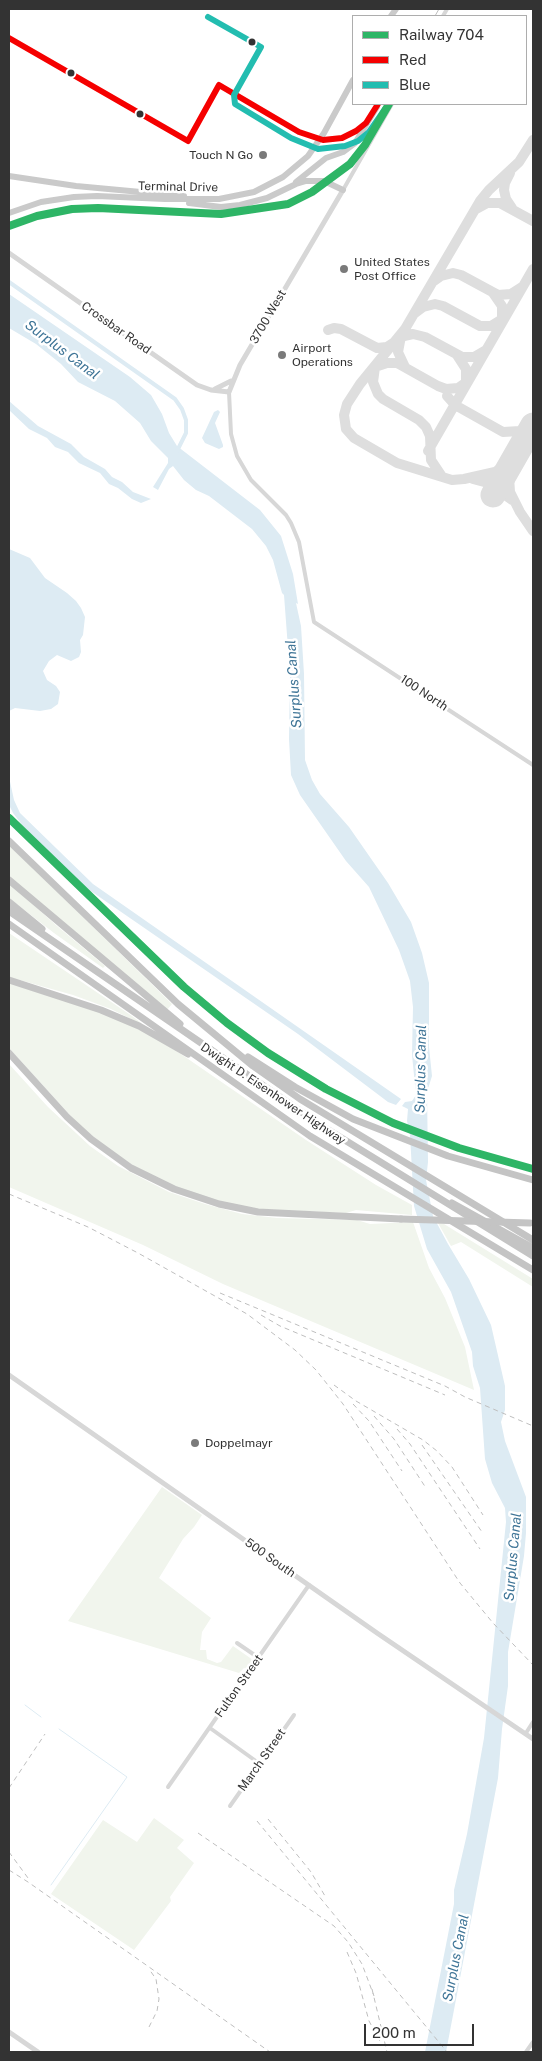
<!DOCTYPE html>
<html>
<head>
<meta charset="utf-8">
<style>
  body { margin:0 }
  #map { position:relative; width:542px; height:2061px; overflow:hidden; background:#fff; font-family:"Public Sans",sans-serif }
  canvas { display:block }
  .frame { position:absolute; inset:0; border:10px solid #333; pointer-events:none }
  .legend { position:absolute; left:352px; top:15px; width:175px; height:90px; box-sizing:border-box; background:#fff; border:1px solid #adadad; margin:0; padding:6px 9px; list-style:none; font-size:15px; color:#333 }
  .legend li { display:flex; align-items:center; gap:10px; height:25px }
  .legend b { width:25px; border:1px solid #adadad }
  .scale { position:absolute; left:364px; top:2024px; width:110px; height:22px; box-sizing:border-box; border:2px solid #333; border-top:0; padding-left:6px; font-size:15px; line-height:18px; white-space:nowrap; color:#333; -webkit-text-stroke:4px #fff; paint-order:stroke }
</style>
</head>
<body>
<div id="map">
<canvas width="542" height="2061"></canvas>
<div class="frame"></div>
<ul class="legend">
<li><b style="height:6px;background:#2eb566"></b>Railway 704</li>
<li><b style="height:6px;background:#f50000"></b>Red</li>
<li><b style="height:6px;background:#23bdb0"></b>Blue</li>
</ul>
<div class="scale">200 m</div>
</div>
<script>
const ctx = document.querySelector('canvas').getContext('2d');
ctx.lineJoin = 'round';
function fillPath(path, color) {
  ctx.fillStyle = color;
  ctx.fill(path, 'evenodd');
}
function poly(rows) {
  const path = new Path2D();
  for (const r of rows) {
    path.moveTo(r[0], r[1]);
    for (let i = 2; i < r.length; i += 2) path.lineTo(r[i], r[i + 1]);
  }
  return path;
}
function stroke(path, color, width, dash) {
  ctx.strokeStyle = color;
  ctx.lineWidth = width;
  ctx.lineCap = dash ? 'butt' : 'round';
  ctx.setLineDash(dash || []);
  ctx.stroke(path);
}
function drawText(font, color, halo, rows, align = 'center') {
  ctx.font = font + ' "Public Sans",sans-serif';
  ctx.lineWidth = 5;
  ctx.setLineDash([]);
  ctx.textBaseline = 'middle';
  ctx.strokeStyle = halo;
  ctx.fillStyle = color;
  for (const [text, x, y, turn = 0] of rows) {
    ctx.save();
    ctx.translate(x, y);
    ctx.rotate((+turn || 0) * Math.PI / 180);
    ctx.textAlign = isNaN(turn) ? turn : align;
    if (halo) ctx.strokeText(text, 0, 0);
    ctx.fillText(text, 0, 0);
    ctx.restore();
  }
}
fillPath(poly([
  [9,845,172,1004,167,1010,9,877],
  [9,883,57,926,105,966,103,968,54,933,9,898],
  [9,933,132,1016,145,1026,111,1009,73,995,9,977],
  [9,983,59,997,127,1023,149,1035,175,1050,306,1140,376,1185,412,1205,412,1215,356,1210,346,1213,258,1209,222,1202,179,1188,137,1168,111,1151,80,1126,9,1048],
  [9,1064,48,1107,90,1146,118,1166,169,1192,205,1204,242,1214,277,1218,357,1220,370,1224,413,1222,429,1268,445,1298,465,1347,474,1390,223,1284,143,1245,9,1187],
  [438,1223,444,1224,533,1279,533,1287,461,1242,451,1246],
  [162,1487,202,1515,194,1527,183,1539,159,1578,211,1618,202,1632,200,1650,206,1650,207,1659,217,1663,221,1662,233,1646,253,1660,248,1670,244,1668,239,1673,68,1621],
  [154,1818,184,1840,177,1848,194,1863,170,1897,171,1901,134,1950,51,1894,103,1820,137,1842]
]), '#f1f5ed');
fillPath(poly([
  [9,294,130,377,151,395,162,414,169,433,177,446,260,510,281,536,293,574,298,604,296,603,301,626,304,674,305,760,312,780,320,794,349,827,388,883,411,922,422,953,429,983,429,1047,432,1076,427,1092,428,1162,426,1180,433,1216,448,1244,469,1279,491,1325,505,1386,505,1410,501,1422,505,1441,526,1497,526,1533,524,1556,508,1652,508,1686,502,1729,498,1778,446,2052,425,2052,454,1904,454,1890,467,1834,484,1738,506,1522,505,1508,492,1483,485,1459,480,1388,473,1366,472,1352,451,1292,427,1249,414,1206,410,1135,407,1121,408,1109,402,1106,405,1102,412,1101,416,1095,412,1055,413,1007,410,981,399,950,369,887,346,861,300,795,291,775,289,739,290,675,284,595,282,593,273,560,266,546,252,529,209,496,196,490,184,480,173,466,169,469,158,490,153,487,168,463,168,458,151,441,140,423,115,401,78,382,61,364,36,344,9,328],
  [9,401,38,426,71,444,84,457,105,469,112,477,122,482,133,492,151,499,141,503,132,499,118,488,109,484,100,473,79,463,68,452,55,447,47,438,29,429,9,410],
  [218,410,220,412,215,423,223,445,223,447,219,449,205,443,202,438,214,412],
  [9,549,30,558,45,578,67,593,76,601,81,608,85,617,83,635,80,640,81,652,79,657,71,661,57,655,49,661,43,671,47,680,56,686,60,692,58,704,51,709,40,711,15,708,9,711],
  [9,777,14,800,20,813,93,884,401,1099,396,1105,388,1102,298,1034,85,887,23,826,13,813,9,805]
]), '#ddebf3');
stroke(poly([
  [25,1705,41,1717],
  [51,1885,127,1777,59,1729]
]), '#ddebf3', 1);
stroke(poly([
  [9,282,175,399,182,409,186,420,186,433,177,451]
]), '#ddebf3', 4);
stroke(poly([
  [510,173,505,183,504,190,506,199,512,208],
  [476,209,487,203,500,203,533,221],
  [434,281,441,276,453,273,461,275,498,295,511,294,522,287],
  [493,293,502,306,502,321],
  [415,313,423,307,435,304,443,306,480,326,491,326,504,318],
  [328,330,334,328,341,329,377,348,387,347,404,336,413,334,425,337,462,357,474,357,486,350],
  [401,336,398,352,405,367],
  [457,355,466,369,466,383],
  [375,367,373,382,378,394,383,399,419,420,426,427,430,436,431,460,441,475],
  [375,367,387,363,397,363,438,386,446,389,458,388,468,381],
  [447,396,455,405,503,432,520,431,533,423],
  [519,450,508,463,495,472,464,479,452,480,397,463,354,438,346,429,344,415,347,404,360,384,405,329,480,201,489,190,519,162,533,140],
  [428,451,533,269],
  [514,460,509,476,510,492,520,512,533,531],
  [473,479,488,483,512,500]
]), '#dedede', 10);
stroke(poly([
  [493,495,533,425]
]), '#dedede', 25);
stroke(poly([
  [443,16,447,9],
  [343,190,392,104],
  [229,392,231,434,237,456,251,480,286,515,291,523,299,542,314,622,533,765],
  [237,1643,259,1658],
  [210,1728,260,1764],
  [526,1733,533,1722],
  [168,1787,309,1585],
  [230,1806,294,1715],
  [526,2052,533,2042]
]), '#d7d7d7', 4);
stroke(poly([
  [9,253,197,385,211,390,229,392,240,365,343,190],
  [215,389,231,381],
  [9,1375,377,1633,533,1739],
  [9,2032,38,2052]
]), '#d7d7d7', 5);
stroke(poly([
  [391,16,396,9],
  [9,176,76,186,184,196],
  [296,182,326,158,343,152,355,143,377,107],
  [189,203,221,207,240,205,267,198,296,184,306,181,324,181,343,190],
  [9,213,41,202,74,197,97,196,165,199,219,199,254,192,283,177,308,156,324,133,353,80]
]), '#cacaca', 6);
stroke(poly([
  [9,841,178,1004,253,1066,300,1099,533,1240],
  [9,880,180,1024],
  [9,902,42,929],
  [9,911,322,1126,533,1256],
  [9,924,310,1136,533,1270],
  [9,980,101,1010,139,1026,188,1054],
  [9,1053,67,1117,91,1139,131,1168,174,1189,219,1204,258,1212,401,1219],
  [248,1057,295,1087,353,1119,448,1156,533,1180],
  [452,1203,533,1248]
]), '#c4c4c4', 7);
stroke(poly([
  [435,16,439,9]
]), '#bebebe', 1);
stroke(poly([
  [9,1194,88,1227,138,1253,247,1314,295,1350,316,1370,343,1404,460,1583,493,1623,533,1665],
  [220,1293,445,1386,465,1397,533,1426],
  [261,1315,280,1326,445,1395],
  [334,1385,356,1401,423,1440,437,1451,452,1467,483,1515],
  [353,1404,369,1421,402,1471],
  [374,1416,394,1439,426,1488],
  [397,1429,410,1444,480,1549],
  [422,1445,482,1532],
  [9,1788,45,1734],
  [268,1819,311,1872,325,1896],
  [257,1821,447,2052],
  [198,1833,334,1926,348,1942,362,1964,374,1996],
  [9,1852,28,1878],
  [9,1870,28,1882,270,2052],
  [347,1952,356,1973,369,2021,382,2045],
  [372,1989,387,2052],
  [149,2027,157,2011,159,1999,156,1979,149,1969]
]), '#bebebe', 1, [5, 4]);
stroke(poly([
  [401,1219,530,1223]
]), '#c4c4c4', 7);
stroke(poly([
  [9,38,188,141,219,85,299,132,323,140,342,138,356,131,366,123,378,104]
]), '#f50000', 6);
stroke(poly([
  [208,17,261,47,234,95,235,104,291,138,318,149,345,146,358,141,369,132,385,109]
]), '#23bdb0', 6);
stroke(poly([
  [9,226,37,216,72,209,98,208,221,214,288,204,312,192,350,164,365,145,389,104],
  [9,818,184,987,227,1023,268,1053,326,1089,393,1123,459,1148,533,1169]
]), '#2eb566', 8);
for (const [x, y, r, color] of [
  [252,42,4.5,"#333"],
  [71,73,4.5,"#333"],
  [140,114,4.5,"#333"],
  [263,155,5,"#7a7a7a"],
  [344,269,5,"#7a7a7a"],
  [282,355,5,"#7a7a7a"],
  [195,1443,5,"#7a7a7a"]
]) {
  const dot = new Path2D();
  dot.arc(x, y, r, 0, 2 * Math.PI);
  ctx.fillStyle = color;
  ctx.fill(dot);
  stroke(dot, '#fff', 2);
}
drawText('12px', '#333', '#fff', [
  ["Touch N Go",253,155,"right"],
  ["United States",354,262],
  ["Post Office",354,276],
  ["Airport",292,348],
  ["Operations",292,362],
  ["Doppelmayr",205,1443]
], 'left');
drawText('12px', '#333', '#fff', [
  ["Terminal Drive",178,187,1],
  ["3700 West",268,317,-60],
  ["Crossbar Road",116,328,35],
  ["100 North",424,693,34],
  ["Dwight D. Eisenhower Highway",273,1094,34],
  ["500 South",270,1558,35],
  ["Fulton Street",239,1686,-55],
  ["March Street",262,1760,-55]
]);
drawText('italic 14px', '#3f7597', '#fff', [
  ["Surplus Canal",62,350,37],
  ["Surplus Canal",294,684,-94],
  ["Surplus Canal",421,1069,-89],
  ["Surplus Canal",513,1557,-85],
  ["Surplus Canal",456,1958,-79]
]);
</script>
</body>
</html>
